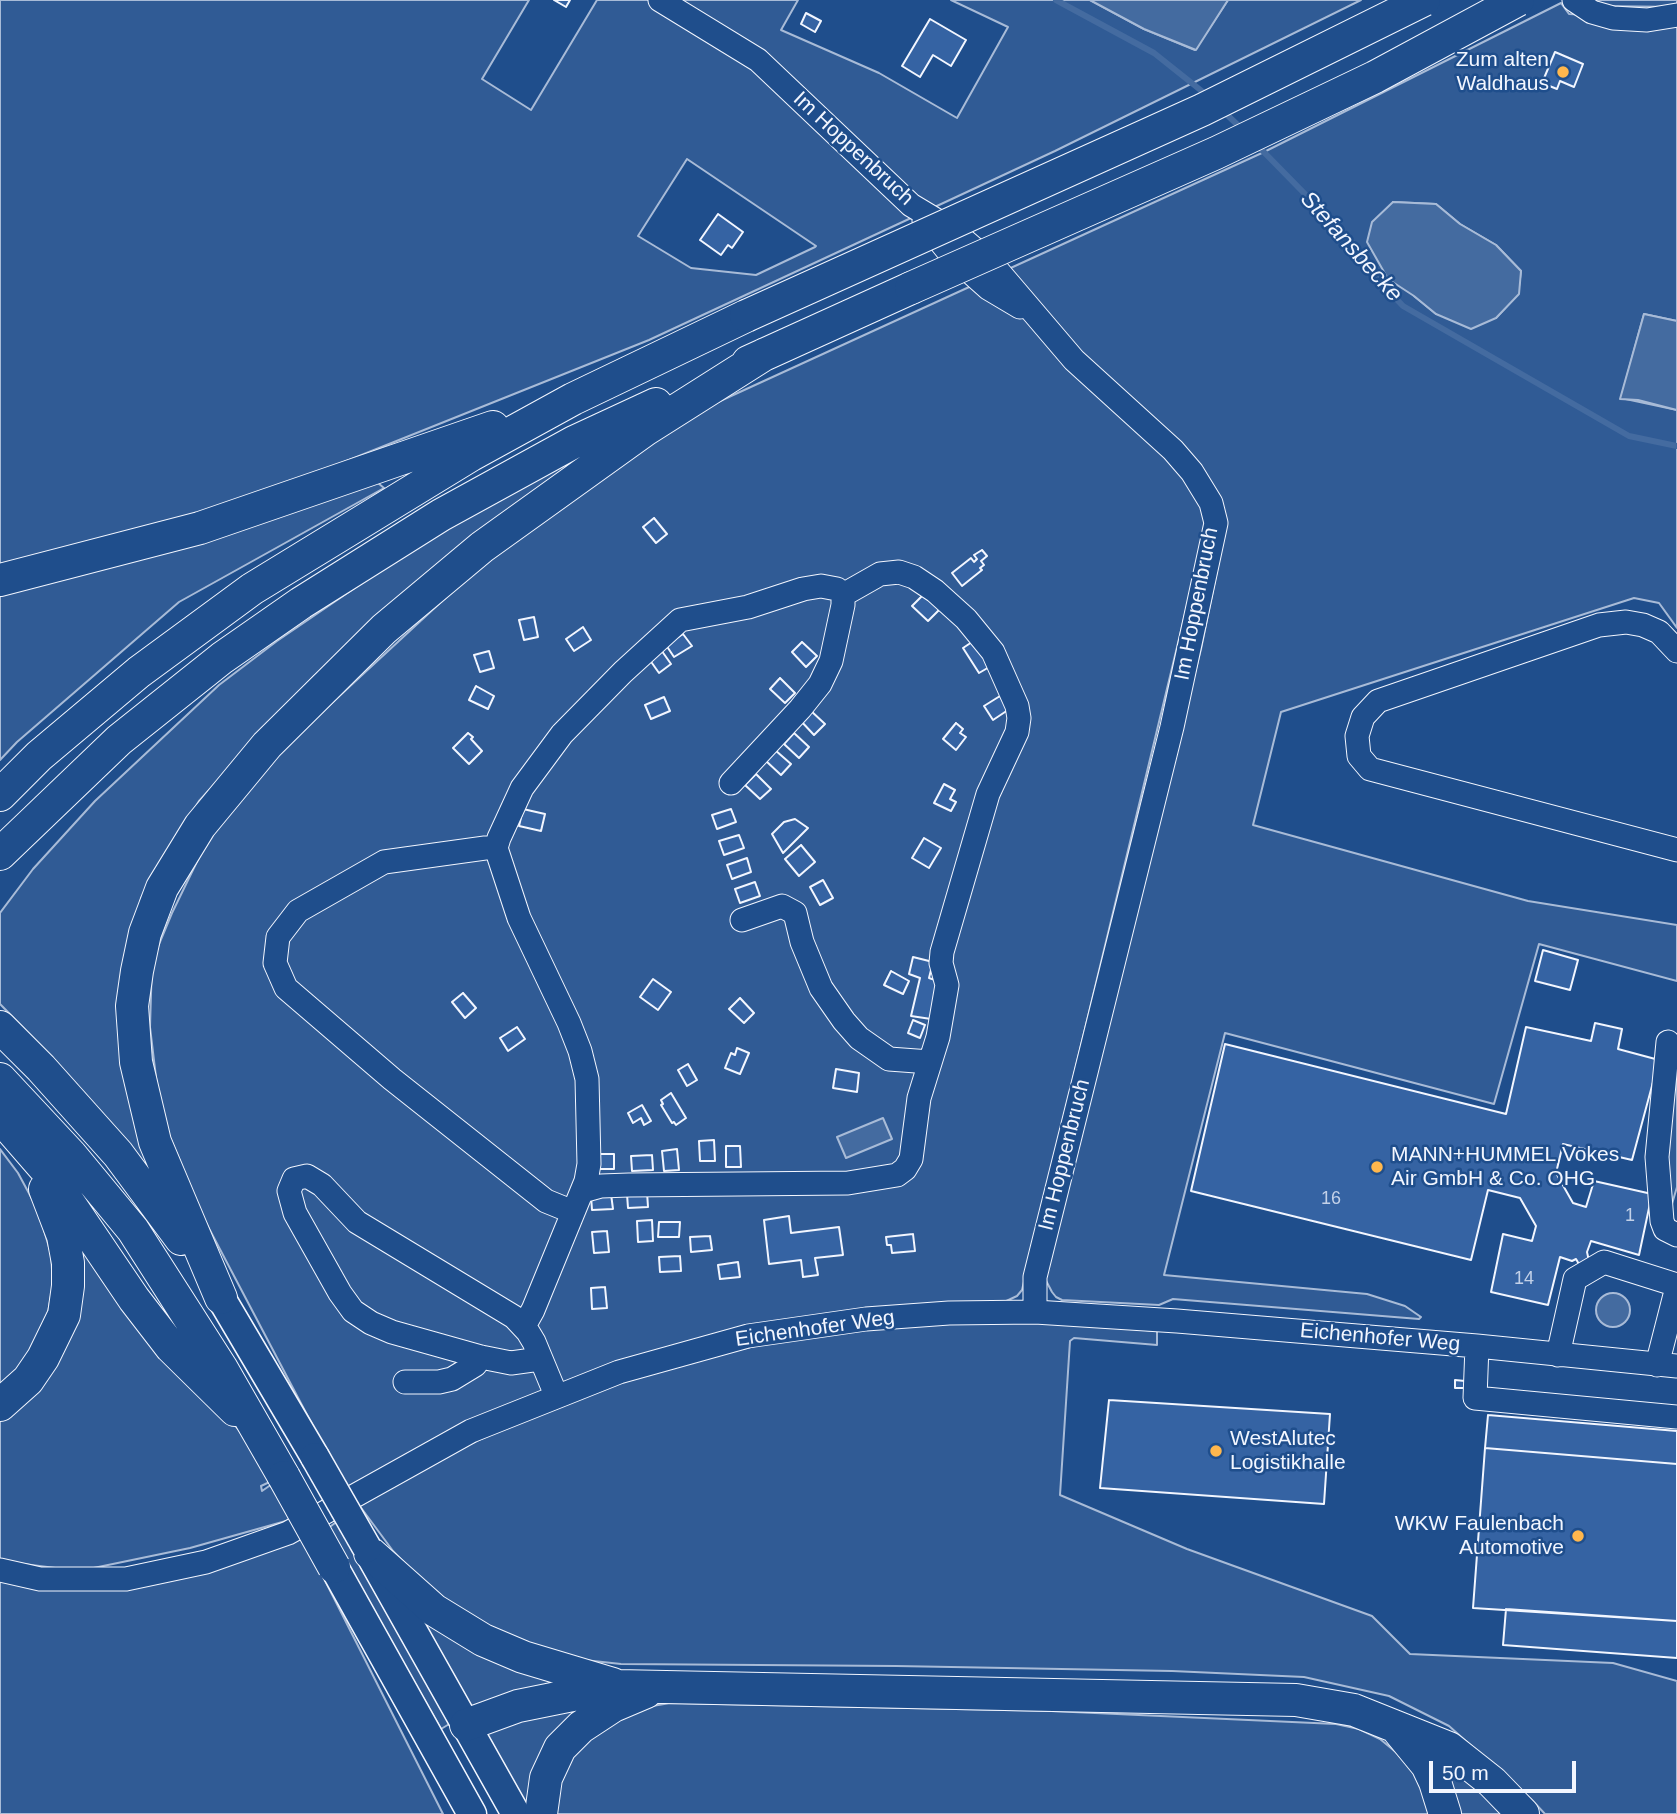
<!DOCTYPE html>
<html>
<head>
<meta charset="utf-8">
<style>
  body { margin:0 }
  #map { position:relative; width:1677px; height:1814px; overflow:hidden; background:#1f4e8c; font-family:Arial,sans-serif }
  canvas { display:block }
  .scale { position:absolute; left:1429px; top:1761px; width:147px; height:32px; box-sizing:border-box; border:4px solid #f2f6ff; border-top:0; padding-left:9px; font-size:21px; line-height:24px; white-space:nowrap; color:#f2f6ff; -webkit-text-stroke:5px #1f4e8c; paint-order:stroke }
</style>
</head>
<body>
<div id="map">
<canvas width="1677" height="1814"></canvas>
<div class="scale">50 m</div>
</div>
<script>
const ctx = document.querySelector('canvas').getContext('2d');
ctx.lineJoin = 'round';
function fillPath(path, color) {
  ctx.fillStyle = color;
  ctx.fill(path, 'evenodd');
}
function poly(rows) {
  const path = new Path2D();
  for (const r of rows) {
    if (r.length === 3) {
      path.moveTo(r[0] + r[2], r[1]);
      path.arc(r[0], r[1], r[2], 0, 2 * Math.PI);
      continue;
    }
    path.moveTo(r[0], r[1]);
    for (let i = 2; i < r.length; i += 2) path.lineTo(r[i], r[i + 1]);
  }
  return path;
}
function stroke(path, color, width, dash) {
  ctx.strokeStyle = color;
  ctx.lineWidth = width;
  ctx.lineCap = dash ? 'butt' : 'round';
  ctx.setLineDash(dash || []);
  ctx.stroke(path);
}
function drawText(font, color, halo, rows, align = 'center') {
  ctx.font = font + ' Arial,sans-serif';
  ctx.lineWidth = 5;
  ctx.setLineDash([]);
  ctx.textBaseline = 'middle';
  ctx.strokeStyle = halo;
  ctx.fillStyle = color;
  for (const [text, x, y, turn = 0] of rows) {
    ctx.save();
    ctx.translate(x, y);
    ctx.rotate((+turn || 0) * Math.PI / 180);
    ctx.textAlign = isNaN(turn) ? turn : align;
    if (halo) ctx.strokeText(text, 0, 0);
    ctx.fillText(text, 0, 0);
    ctx.restore();
  }
}
const built = poly([
  [0,0,529,0,482,79,531,110,597,0,798,0,781,30,879,73,957,118,1008,27,951,0,1090,0,1144,29,1195,50,1228,0,1361,0,1055,151,649,340,274,490,0,572,0,0],
  [687,159,816,246,815,247,756,275,691,268,638,236,687,159],
  [1590,0,1677,0,1677,7,1600,6,1590,0],
  [1561,3,1569,14,1677,20,1677,321,1644,314,1621,398,1677,410,1677,628,1659,603,1634,598,1281,712,1253,825,1528,901,1677,925,1677,981,1539,944,1494,1104,1225,1033,1164,1275,1367,1294,1405,1306,1421,1317,1419,1319,1173,1299,1159,1305,1062,1300,1056,1297,1052,1292,1043,1275,1201,649,1219,561,1206,527,1022,1290,1017,1296,1002,1303,747,1328,349,1488,335,1468,203,1217,169,1135,158,1094,150,1027,152,961,172,913,208,839,282,749,506,542,620,459,718,402,1264,152,1561,3],
  [1393,202,1436,204,1460,224,1496,245,1521,271,1518,294,1496,318,1436,314,1414,296,1393,202],
  [617,437,314,676,199,801,141,898,128,1001,169,1195,52,1057,0,1004,0,913,33,869,95,801,219,685,277,641,456,519,617,437],
  [372,478,384,488,179,602,17,742,0,760,0,590,372,478],
  [1677,1063,1677,1187,1669,1214,1666,1155,1677,1063],
  [0,1149,18,1173,38,1210,51,1254,53,1285,48,1312,25,1363,0,1385,0,1149],
  [74,1230,238,1429,274,1480,261,1486,262,1491,272,1484,293,1519,190,1548,79,1571,0,1561,0,1415,35,1385,74,1230],
  [955,1321,1066,1323,1157,1331,1157,1345,1074,1338,1070,1341,1060,1495,1187,1549,1372,1616,1410,1654,1613,1663,1677,1681,1677,1814,1545,1814,1531,1799,1449,1726,1389,1696,1304,1677,1172,1671,896,1666,621,1664,575,1659,467,1621,430,1589,393,1551,359,1505,457,1450,563,1401,685,1362,795,1337,955,1321],
  [335,1523,338,1523,451,1723,441,1729,327,1529,335,1523],
  [302,1535,443,1814,0,1814,0,1580,40,1588,302,1535],
  [418,1615,568,1680,473,1713,418,1615],
  [587,1701,529,1814,482,1727,587,1701],
  [670,1703,1051,1711,1336,1724,1359,1729,1380,1739,1403,1758,1422,1782,1433,1814,555,1814,557,1791,570,1756,623,1711,670,1703],
  [1428,1748,1506,1814,1457,1814,1428,1748]
]);
fillPath(built, '#305b95');
stroke(built, '#a8bbd7', 2);
const water = poly([
  [1090,0,1228,0,1196,50,1144,29,1090,0],
  [1393,202,1436,204,1460,224,1496,245,1521,271,1519,294,1496,318,1471,329,1436,314,1414,296,1388,279,1367,242,1372,222,1393,202],
  [1644,314,1677,321,1677,410,1638,400,1620,399,1644,314],
  [883,1118,892,1139,846,1158,837,1137,883,1118],
  [1613,1310,17]
]);
fillPath(water, '#446ba0');
stroke(water, '#a8bbd7', 2);
stroke(poly([
  [1056,0,1154,53,1208,96],
  [1223,111,1243,130],
  [1255,143,1352,242,1363,264,1403,306,1629,436,1677,446]
]), '#446ba0', 6);
const building = poly([
  [554,0,570,0,566,7,554,0],
  [806,13,821,21,815,32,801,24,806,13],
  [930,19,966,40,951,66,933,55,920,77,902,66,930,19],
  [1555,52,1583,64,1574,87,1560,81,1557,89,1542,83,1555,52],
  [718,214,743,232,732,248,728,245,721,255,700,240,718,214],
  [654,518,667,534,656,543,643,527,654,518],
  [982,550,987,556,981,561,984,565,980,568,982,570,962,586,952,573,971,558,974,562,977,559,974,555,982,550],
  [925,593,941,608,928,621,912,606,925,593],
  [534,617,538,637,524,640,519,620,534,617],
  [583,627,591,640,574,651,566,639,583,627],
  [683,634,692,646,674,657,666,645,683,634],
  [975,640,991,666,979,673,963,648,975,640],
  [802,642,817,656,806,667,792,652,802,642],
  [659,647,671,664,659,673,647,656,659,647],
  [489,651,494,668,480,672,474,655,489,651],
  [780,678,795,693,785,703,770,689,780,678],
  [476,686,494,696,488,709,469,700,476,686],
  [1000,696,1008,710,993,720,984,706,1000,696],
  [664,697,670,711,651,719,645,705,664,697],
  [810,710,825,724,814,735,800,720,810,710],
  [956,723,963,729,960,733,966,737,956,750,943,739,956,723],
  [468,733,473,737,471,739,482,751,469,764,453,748,468,733],
  [794,733,809,747,799,758,784,744,794,733],
  [775,750,791,764,781,775,766,761,775,750],
  [756,774,771,789,760,799,745,785,756,774],
  [944,784,955,790,950,799,956,802,951,811,934,803,944,784],
  [523,809,545,814,541,831,519,826,523,809],
  [731,809,736,822,717,829,712,815,731,809],
  [795,819,808,828,783,853,772,834,784,822,795,819],
  [739,835,744,848,724,855,719,841,739,835],
  [924,838,941,848,929,868,912,858,924,838],
  [801,845,815,862,799,876,785,859,801,845],
  [747,858,751,872,732,879,727,865,747,858],
  [823,880,833,898,820,905,810,887,823,880],
  [755,882,760,896,740,903,735,889,755,882],
  [1543,950,1578,960,1570,990,1535,981,1543,950],
  [913,957,933,962,929,978,935,980,936,986,931,1019,911,1016,920,978,909,974,913,957],
  [891,971,909,981,903,994,884,985,891,971],
  [653,979,671,992,658,1010,640,997,653,979],
  [463,993,476,1008,465,1018,452,1002,463,993],
  [740,998,754,1013,744,1023,729,1009,740,998],
  [913,1020,925,1025,920,1038,908,1033,913,1020],
  [1595,1023,1622,1029,1618,1049,1659,1060,1632,1160,1563,1144,1556,1173,1573,1203,1586,1207,1594,1181,1652,1194,1639,1255,1591,1241,1587,1252,1589,1261,1580,1266,1576,1259,1572,1261,1560,1257,1548,1305,1491,1292,1503,1234,1532,1241,1536,1226,1520,1198,1488,1190,1471,1260,1191,1191,1225,1044,1506,1114,1526,1027,1591,1041,1595,1023],
  [517,1027,525,1039,508,1051,500,1038,517,1027],
  [737,1048,749,1053,740,1074,725,1068,731,1053,735,1055,737,1048],
  [688,1064,697,1080,687,1086,678,1070,688,1064],
  [836,1069,859,1073,857,1092,833,1088,836,1069],
  [671,1093,686,1118,676,1125,674,1122,672,1123,661,1105,663,1104,661,1100,671,1093],
  [642,1105,651,1121,644,1125,641,1118,633,1123,628,1113,642,1105],
  [714,1140,715,1161,700,1161,699,1141,714,1140],
  [726,1146,740,1146,741,1167,726,1167,726,1146],
  [677,1149,679,1170,664,1171,662,1151,677,1149],
  [593,1154,614,1154,614,1169,593,1169,593,1154],
  [652,1155,653,1170,632,1171,631,1156,652,1155],
  [647,1192,648,1207,628,1208,627,1194,647,1192],
  [611,1194,613,1209,592,1210,591,1196,611,1194],
  [789,1216,791,1233,839,1227,843,1255,815,1258,818,1275,803,1277,801,1260,769,1264,764,1220,789,1216],
  [652,1220,653,1241,638,1242,637,1221,652,1220],
  [659,1222,680,1222,679,1237,658,1237,659,1222],
  [607,1231,609,1252,594,1253,592,1232,607,1231],
  [913,1234,915,1251,892,1253,891,1245,887,1245,886,1237,913,1234],
  [710,1236,712,1250,691,1252,690,1237,710,1236],
  [680,1256,681,1271,660,1272,659,1257,680,1256],
  [738,1262,740,1277,720,1279,718,1265,738,1262],
  [605,1287,607,1308,592,1309,591,1288,605,1287],
  [1455,1380,1465,1381,1465,1388,1455,1388,1455,1380],
  [1109,1400,1330,1414,1324,1504,1100,1488,1109,1400],
  [1488,1415,1677,1431,1677,1464,1485,1448,1488,1415],
  [1485,1448,1677,1464,1677,1621,1473,1608,1485,1448],
  [1506,1609,1677,1621,1677,1658,1503,1645,1506,1609]
]);
fillPath(building, '#3563a3');
stroke(building, '#f2f6ff', 2);
const minor = poly([
  [660,0,758,60,911,205,951,229,993,265,1074,360,1173,450,1192,472,1211,503,1216,523,1172,727,1035,1277,1035,1312],
  [1574,0,1592,12,1613,18,1647,20,1677,15],
  [924,221,951,255,988,288,1020,307],
  [496,848,485,848,384,862,298,911,278,937,275,963,286,988,392,1079,546,1201,573,1212],
  [1677,850,1370,769,1359,756,1357,736,1363,717,1378,701,1599,625,1626,622,1643,625,1659,632,1677,651],
  [742,920,782,906,795,913,802,942,821,988,844,1021,859,1038,889,1059,930,1062],
  [1668,1042,1657,1157,1662,1221,1665,1229,1677,1235],
  [583,1191,601,1186,629,1185,848,1183,897,1175,905,1169,911,1159,919,1098,938,1037,947,985,941,963,942,952,988,794,1017,732,1019,718,1017,706,993,652,966,619,935,591,914,577,899,572,880,574,843,595],
  [524,1326,533,1310,586,1181,589,1164,587,1079,580,1051,569,1023,519,918,496,848,499,838,522,788,562,734,623,672,680,620,748,607,803,589,821,586,837,589,843,595,843,605,831,661,820,684,800,709,731,783],
  [1477,1346,1475,1398,1677,1417],
  [1558,1355,1575,1279,1604,1262,1677,1285],
  [540,1359,511,1363,481,1357,392,1332,371,1323,353,1311,340,1293,295,1213,289,1191,294,1179,307,1176,322,1185,357,1222,514,1317,528,1332,534,1342,556,1395],
  [1657,1365,1677,1287],
  [405,1382,439,1382,452,1379,475,1365,481,1357],
  [0,1570,40,1579,126,1579,206,1562,288,1533,471,1431,619,1372,748,1336,866,1319,949,1313,1035,1312,1177,1321,1477,1346,1677,1366]
]);
const major = poly([
  [221,1298,315,1457],
  [373,1560,516,1814],
  [334,1567,472,1814]
]);
const highway = poly([
  [748,362,911,288],
  [0,580,200,528,493,427],
  [0,795,39,756,139,672,252,589,471,455,573,399,746,316],
  [0,854,119,740,222,658,301,603,441,515,574,442,656,404],
  [0,1027,41,1068,118,1154,181,1239],
  [0,1079,71,1155,133,1230,222,1369,284,1477],
  [0,1117,48,1172,134,1299,171,1347,235,1410],
  [221,1298,155,1142,136,1062,132,1006,137,971,145,933,162,888,200,826,267,745,384,629,482,547,645,430,765,354],
  [0,1405,28,1380,43,1358,64,1315,68,1286,68,1263,63,1236,45,1189],
  [370,1553,434,1610,483,1640,523,1657,613,1684],
  [466,1725,518,1706,617,1686,1296,1700,1354,1710,1449,1748,1492,1782,1523,1814],
  [1399,1731,1427,1765,1435,1782,1445,1814],
  [541,1814,546,1778,560,1748,581,1727,613,1706,646,1692]
]);
stroke(minor, '#f2f6ff', 25);
stroke(major, '#f2f6ff', 31);
stroke(highway, '#f2f6ff', 34);
stroke(minor, '#1f4e8c', 23);
stroke(major, '#1f4e8c', 28);
stroke(highway, '#1f4e8c', 32);
const majorBridge = poly([
  [315,1457,367,1548]
]);
const highwayBridge = poly([
  [911,288,1216,153,1375,77,1518,0],
  [746,316,1202,110,1424,0],
  [284,1477,334,1567]
]);
stroke(majorBridge, '#f2f6ff', 31, []);
stroke(highwayBridge, '#f2f6ff', 34, []);
stroke(majorBridge, '#1f4e8c', 28);
stroke(highwayBridge, '#1f4e8c', 32);
for (const [x, y, r, color] of [
  [1563,72,7,"#ffb74d"],
  [1377,1167,7,"#ffb74d"],
  [1216,1451,7,"#ffb74d"],
  [1578,1536,7,"#ffb74d"]
]) {
  const dot = new Path2D();
  dot.arc(x, y, r, 0, 2 * Math.PI);
  ctx.fillStyle = color;
  ctx.fill(dot);
  stroke(dot, '#1f4e8c', 2.5);
}
drawText('18px', '#c3d1e8', null, [
  ["16",1331,1199],
  ["1",1630,1216],
  ["14",1524,1279]
]);
drawText('21px', '#f2f6ff', '#1f4e8c', [
  ["Zum alten",1549,60],
  ["Waldhaus",1549,84],
  ["MANN+HUMMEL Vokes",1391,1155,"left"],
  ["Air GmbH & Co. OHG",1391,1179,"left"],
  ["WestAlutec",1230,1439,"left"],
  ["Logistikhalle",1230,1463,"left"],
  ["WKW Faulenbach",1564,1524],
  ["Automotive",1564,1548]
], 'right');
drawText('21px', '#f2f6ff', '#1f4e8c', [
  ["Im Hoppenbruch",853,149,43],
  ["Im Hoppenbruch",1197,604,-79],
  ["Im Hoppenbruch",1065,1155,-76],
  ["Eichenhofer Weg",815,1329,-8],
  ["Eichenhofer Weg",1380,1338,5]
]);
drawText('italic 23px', '#f2f6ff', '#1f4e8c', [
  ["Stefansbecke",1351,247,48]
]);
</script>
</body>
</html>
